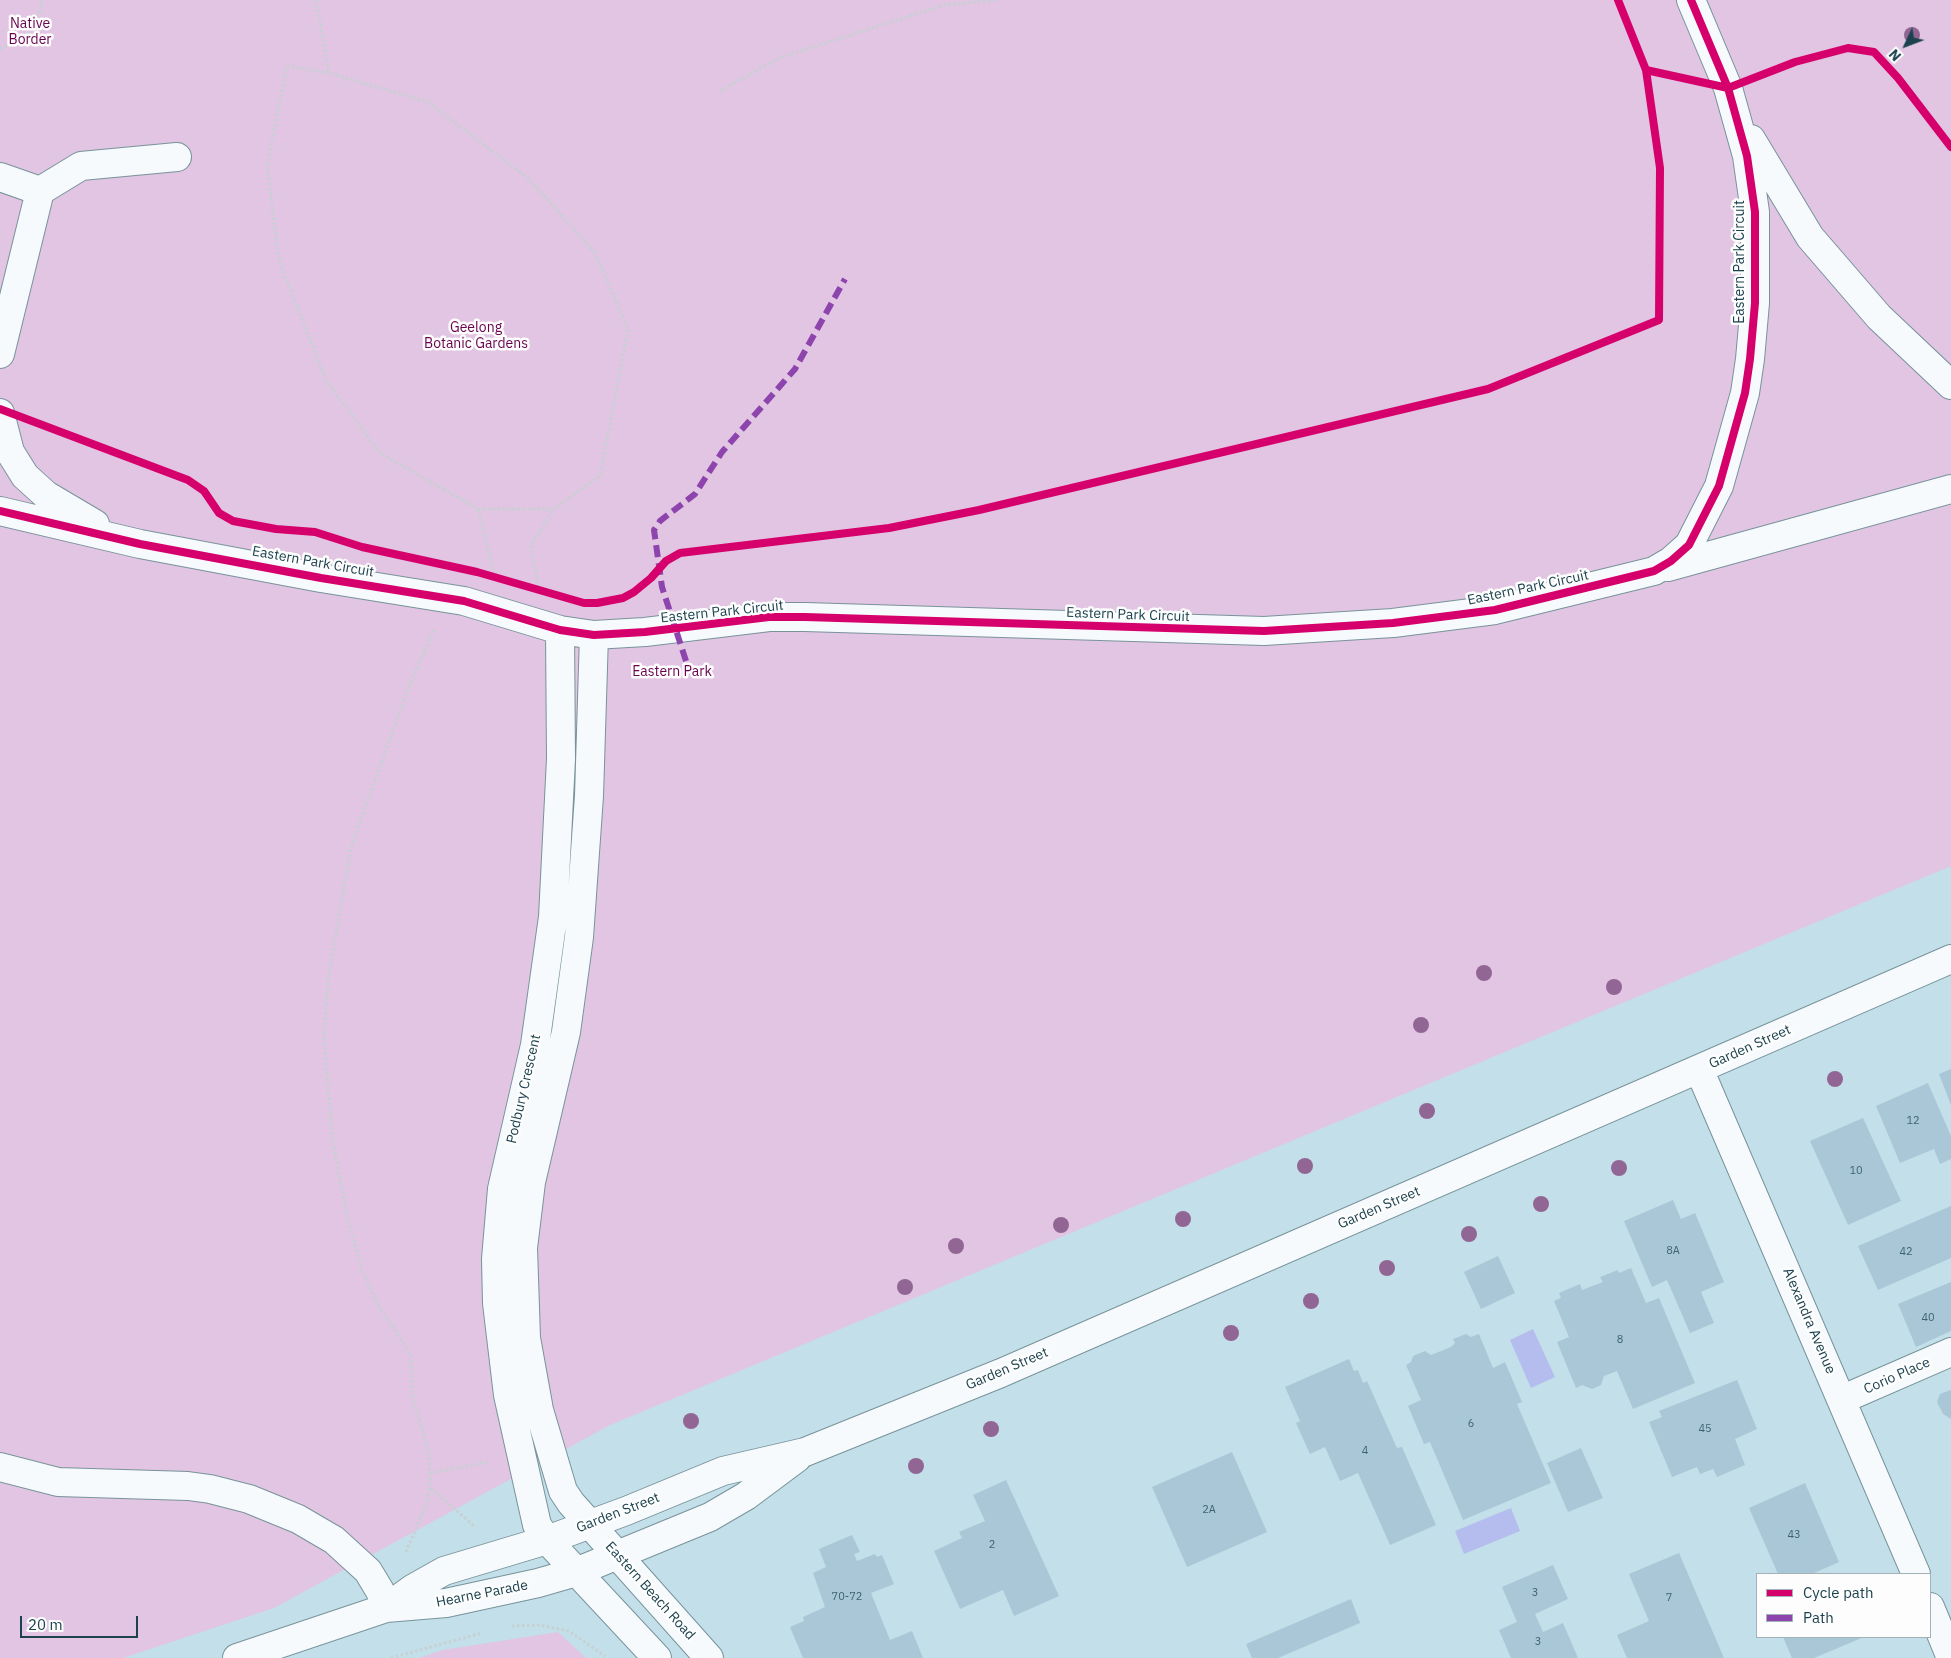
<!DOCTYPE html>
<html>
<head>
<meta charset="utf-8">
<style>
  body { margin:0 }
  #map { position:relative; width:1951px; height:1658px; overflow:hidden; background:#c3dfe9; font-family:"IBM Plex Sans",sans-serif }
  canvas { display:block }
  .legend { position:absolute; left:1756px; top:1573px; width:175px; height:65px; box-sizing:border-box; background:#fdfdfd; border:1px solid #a3b2b7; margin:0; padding:6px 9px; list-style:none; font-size:15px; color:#1b424e }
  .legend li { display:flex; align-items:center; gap:10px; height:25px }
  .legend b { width:25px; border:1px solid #a3b2b7 }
  .north { position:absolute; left:1881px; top:20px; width:50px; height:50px; -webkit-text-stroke:4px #fdfdfd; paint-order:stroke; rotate:227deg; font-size:14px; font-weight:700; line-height:20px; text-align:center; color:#1b424e }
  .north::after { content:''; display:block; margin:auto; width:18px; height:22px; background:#1b424e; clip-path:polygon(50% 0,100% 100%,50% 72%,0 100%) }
  .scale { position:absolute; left:20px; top:1616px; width:118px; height:22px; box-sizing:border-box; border:2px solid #1b424e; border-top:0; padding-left:6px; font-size:15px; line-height:18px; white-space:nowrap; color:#1b424e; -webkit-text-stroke:4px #fdfdfd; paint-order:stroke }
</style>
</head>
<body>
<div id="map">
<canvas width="1951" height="1658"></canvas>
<ul class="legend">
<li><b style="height:6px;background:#d6006c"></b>Cycle path</li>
<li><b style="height:6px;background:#8e44ad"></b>Path</li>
</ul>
<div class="north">N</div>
<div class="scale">20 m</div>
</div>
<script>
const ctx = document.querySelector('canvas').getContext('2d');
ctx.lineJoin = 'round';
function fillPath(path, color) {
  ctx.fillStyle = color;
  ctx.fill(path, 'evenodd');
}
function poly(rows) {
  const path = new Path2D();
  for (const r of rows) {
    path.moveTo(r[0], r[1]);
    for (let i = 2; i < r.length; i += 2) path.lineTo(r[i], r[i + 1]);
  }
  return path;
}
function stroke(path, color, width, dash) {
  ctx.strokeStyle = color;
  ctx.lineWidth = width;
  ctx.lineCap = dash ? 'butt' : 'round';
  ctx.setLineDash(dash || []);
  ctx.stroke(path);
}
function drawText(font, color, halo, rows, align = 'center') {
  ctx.font = font + ' "IBM Plex Sans",sans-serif';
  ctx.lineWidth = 5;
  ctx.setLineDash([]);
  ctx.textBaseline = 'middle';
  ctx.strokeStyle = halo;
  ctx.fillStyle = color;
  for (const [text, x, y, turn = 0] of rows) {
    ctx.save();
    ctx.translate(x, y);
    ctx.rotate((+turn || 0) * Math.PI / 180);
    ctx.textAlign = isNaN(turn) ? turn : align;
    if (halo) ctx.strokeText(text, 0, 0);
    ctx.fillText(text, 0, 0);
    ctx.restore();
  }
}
fillPath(poly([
  [0,0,1951,0,1951,866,610,1425,274,1608,123,1658,0,1658],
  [558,1632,586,1658,419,1658,443,1650]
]), '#e1c5e2');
fillPath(poly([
  [1533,1329,1555,1377,1531,1388,1510,1340],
  [1511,1508,1520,1531,1464,1554,1455,1531]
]), '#b4bdee');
fillPath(poly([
  [1951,1069,1951,1105,1939,1074],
  [1928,1083,1951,1136,1951,1159,1940,1164,1934,1149,1900,1163,1876,1106],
  [1863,1118,1901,1201,1848,1225,1810,1141],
  [1673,1200,1681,1219,1695,1213,1724,1282,1701,1292,1714,1323,1690,1333,1667,1280,1652,1287,1624,1221],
  [1951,1206,1951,1258,1878,1290,1858,1246],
  [1498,1256,1515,1293,1481,1309,1464,1272],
  [1631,1268,1646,1303,1659,1298,1695,1383,1633,1409,1617,1371,1604,1376,1601,1385,1592,1389,1582,1385,1576,1388,1557,1342,1569,1337,1554,1301,1561,1298,1559,1293,1580,1284,1582,1290,1603,1282,1600,1277,1618,1270,1619,1273],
  [1951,1282,1951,1331,1916,1347,1898,1304],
  [1466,1334,1471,1337,1479,1334,1493,1368,1505,1362,1522,1402,1517,1404,1551,1483,1463,1520,1430,1442,1424,1444,1408,1406,1421,1400,1406,1365,1411,1362,1413,1356,1425,1351,1431,1355,1451,1347,1455,1343,1453,1339],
  [1349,1359,1354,1371,1358,1370,1363,1383,1367,1381,1397,1448,1402,1447,1436,1525,1390,1545,1358,1473,1340,1481,1325,1447,1310,1454,1296,1423,1300,1421,1285,1387],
  [1737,1380,1757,1429,1735,1439,1745,1465,1717,1477,1713,1469,1700,1474,1697,1467,1672,1477,1649,1422,1662,1417,1659,1411],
  [1951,1390,1951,1419,1943,1414,1937,1402,1940,1394],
  [1581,1448,1603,1498,1568,1512,1547,1463],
  [1232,1452,1267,1532,1187,1567,1152,1487],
  [1006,1480,1059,1596,1014,1616,1003,1590,960,1609,934,1551,962,1538,959,1532,985,1521,973,1495],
  [1805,1483,1839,1562,1812,1574,1778,1574,1749,1508],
  [852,1535,860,1552,854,1554,857,1561,875,1554,877,1557,882,1555,894,1584,871,1593,890,1640,912,1631,923,1658,803,1658,790,1627,804,1621,803,1617,825,1607,813,1573,826,1567,819,1549],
  [1679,1553,1724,1658,1627,1658,1617,1635,1649,1621,1629,1574],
  [1553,1565,1568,1599,1535,1614,1543,1632,1563,1623,1578,1658,1511,1658,1499,1630,1517,1622,1502,1587],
  [1351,1599,1360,1623,1278,1658,1252,1658,1246,1644],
  [1783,1637,1864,1637,1814,1658,1792,1658]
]), '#a9c7d7');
const minor = poly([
  [1751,139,1810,237,1879,317,1951,385],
  [0,177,40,191],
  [0,354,40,191,81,166,177,157],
  [0,413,10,452,25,476,46,495,95,524],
  [0,511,140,544,321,578,464,601,560,630,594,635,645,632,769,617,805,617,1264,631,1393,623,1495,610,1654,571,1671,561,1689,545,1719,486,1745,393,1750,359,1755,303,1755,212,1747,156,1728,88,1691,0],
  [1668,567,1951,489],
  [560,630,561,759,553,917,535,1045,502,1189,496,1259,497,1303,508,1395,537,1525,547,1540,657,1658],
  [594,635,589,796,579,937,566,1032,531,1182,523,1248,526,1338,539,1410,563,1491,571,1503,709,1658],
  [1699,1069,1916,1574],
  [1843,1399,1951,1352],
  [0,1467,58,1482,188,1486,210,1489,249,1499,298,1519,334,1540,368,1571,380,1591,386,1608],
  [1930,1607,1951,1658],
  [386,1608,412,1589,444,1571,547,1540,626,1511,723,1471,805,1452,1001,1373,1951,959],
  [237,1658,386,1608,446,1603,538,1583,576,1572,710,1517,746,1496,797,1458]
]);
stroke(minor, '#78939b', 30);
stroke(poly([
  [316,0,329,73],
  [0,49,27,34,40,11,42,0],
  [287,66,329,73,428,102,529,179,595,253,628,329,600,476,554,509,478,509,380,453,326,380,279,261,267,166,287,66],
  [720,91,779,58,944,5,998,0],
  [40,424,188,480,204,491,219,513,233,521,276,529,315,532,368,548],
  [478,509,494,574],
  [538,587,531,545,554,509],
  [624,597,644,585,666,561,680,553,889,528,1028,499,1035,495,1488,389,1659,320,1660,168,1646,70,1618,0],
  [434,630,411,681,351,847,328,980,324,1036,332,1137,347,1215,362,1271,379,1307,404,1343,411,1356,412,1396,429,1452,430,1487,474,1526],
  [431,1473,488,1462],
  [406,1552,426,1505,430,1487],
  [512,1626,539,1625,569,1631,605,1656],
  [391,1658,482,1633]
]), '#c7d1d4', 3, [2.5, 2.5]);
stroke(minor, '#f6fafc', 28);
stroke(poly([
  [686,661,662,587,654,530,660,521,695,494,722,452,795,369,845,279]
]), '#8e44ad', 6, [12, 6]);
stroke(poly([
  [1646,70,1728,88,1795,62,1848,48,1874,52,1898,78,1951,147],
  [0,409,188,480,204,491,219,513,233,521,276,529,315,532,362,547,477,572,584,603,597,603,623,598,634,592,651,578,666,561,680,553,889,528,979,510,1488,389,1659,320,1660,168,1646,70,1618,0],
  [0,511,140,544,321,578,464,601,560,630,594,635,645,632,769,617,805,617,1264,631,1393,623,1495,610,1654,571,1671,561,1689,545,1719,486,1745,393,1750,359,1755,303,1755,212,1747,156,1728,88,1691,0]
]), '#d6006c', 8);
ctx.fillStyle = '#926694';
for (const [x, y] of [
  [1912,35],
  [1484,973],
  [1614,987],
  [1421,1025],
  [1835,1079],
  [1427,1111],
  [1305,1166],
  [1619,1168],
  [1541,1204],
  [1183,1219],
  [1061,1225],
  [1469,1234],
  [956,1246],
  [1387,1268],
  [905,1287],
  [1311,1301],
  [1231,1333],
  [691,1421],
  [991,1429],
  [916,1466]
]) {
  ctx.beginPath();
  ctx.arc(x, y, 8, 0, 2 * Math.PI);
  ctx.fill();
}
drawText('11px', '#3e6370', null, [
  ["12",1913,1121],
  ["10",1856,1171],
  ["8A",1673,1251],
  ["42",1906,1252],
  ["40",1928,1318],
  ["8",1620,1340],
  ["6",1471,1424],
  ["45",1705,1429],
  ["4",1365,1451],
  ["2A",1209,1510],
  ["43",1794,1535],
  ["2",992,1545],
  ["3",1535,1593],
  ["70-72",847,1597],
  ["7",1669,1598],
  ["3",1538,1642]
]);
drawText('14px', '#6a034f', '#fdfdfd', [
  ["Native",30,24],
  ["Border",30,40],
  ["Geelong",476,328],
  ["Botanic Gardens",476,344],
  ["Eastern Park",672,672]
]);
drawText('14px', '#1b424e', '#fdfdfd', [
  ["Eastern Park Circuit",1740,262,-90],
  ["Eastern Park Circuit",313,562,10],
  ["Eastern Park Circuit",1528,588,-12],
  ["Eastern Park Circuit",722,612,-6],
  ["Eastern Park Circuit",1128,615,2],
  ["Garden Street",1750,1047,-24],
  ["Podbury Crescent",524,1089,-77],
  ["Garden Street",1379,1208,-23],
  ["Alexandra Avenue",1809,1321,67],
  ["Garden Street",1007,1369,-23],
  ["Corio Place",1897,1376,-24],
  ["Garden Street",618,1513,-21],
  ["Eastern Beach Road",650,1591,48],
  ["Hearne Parade",482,1594,-11]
]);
</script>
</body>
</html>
